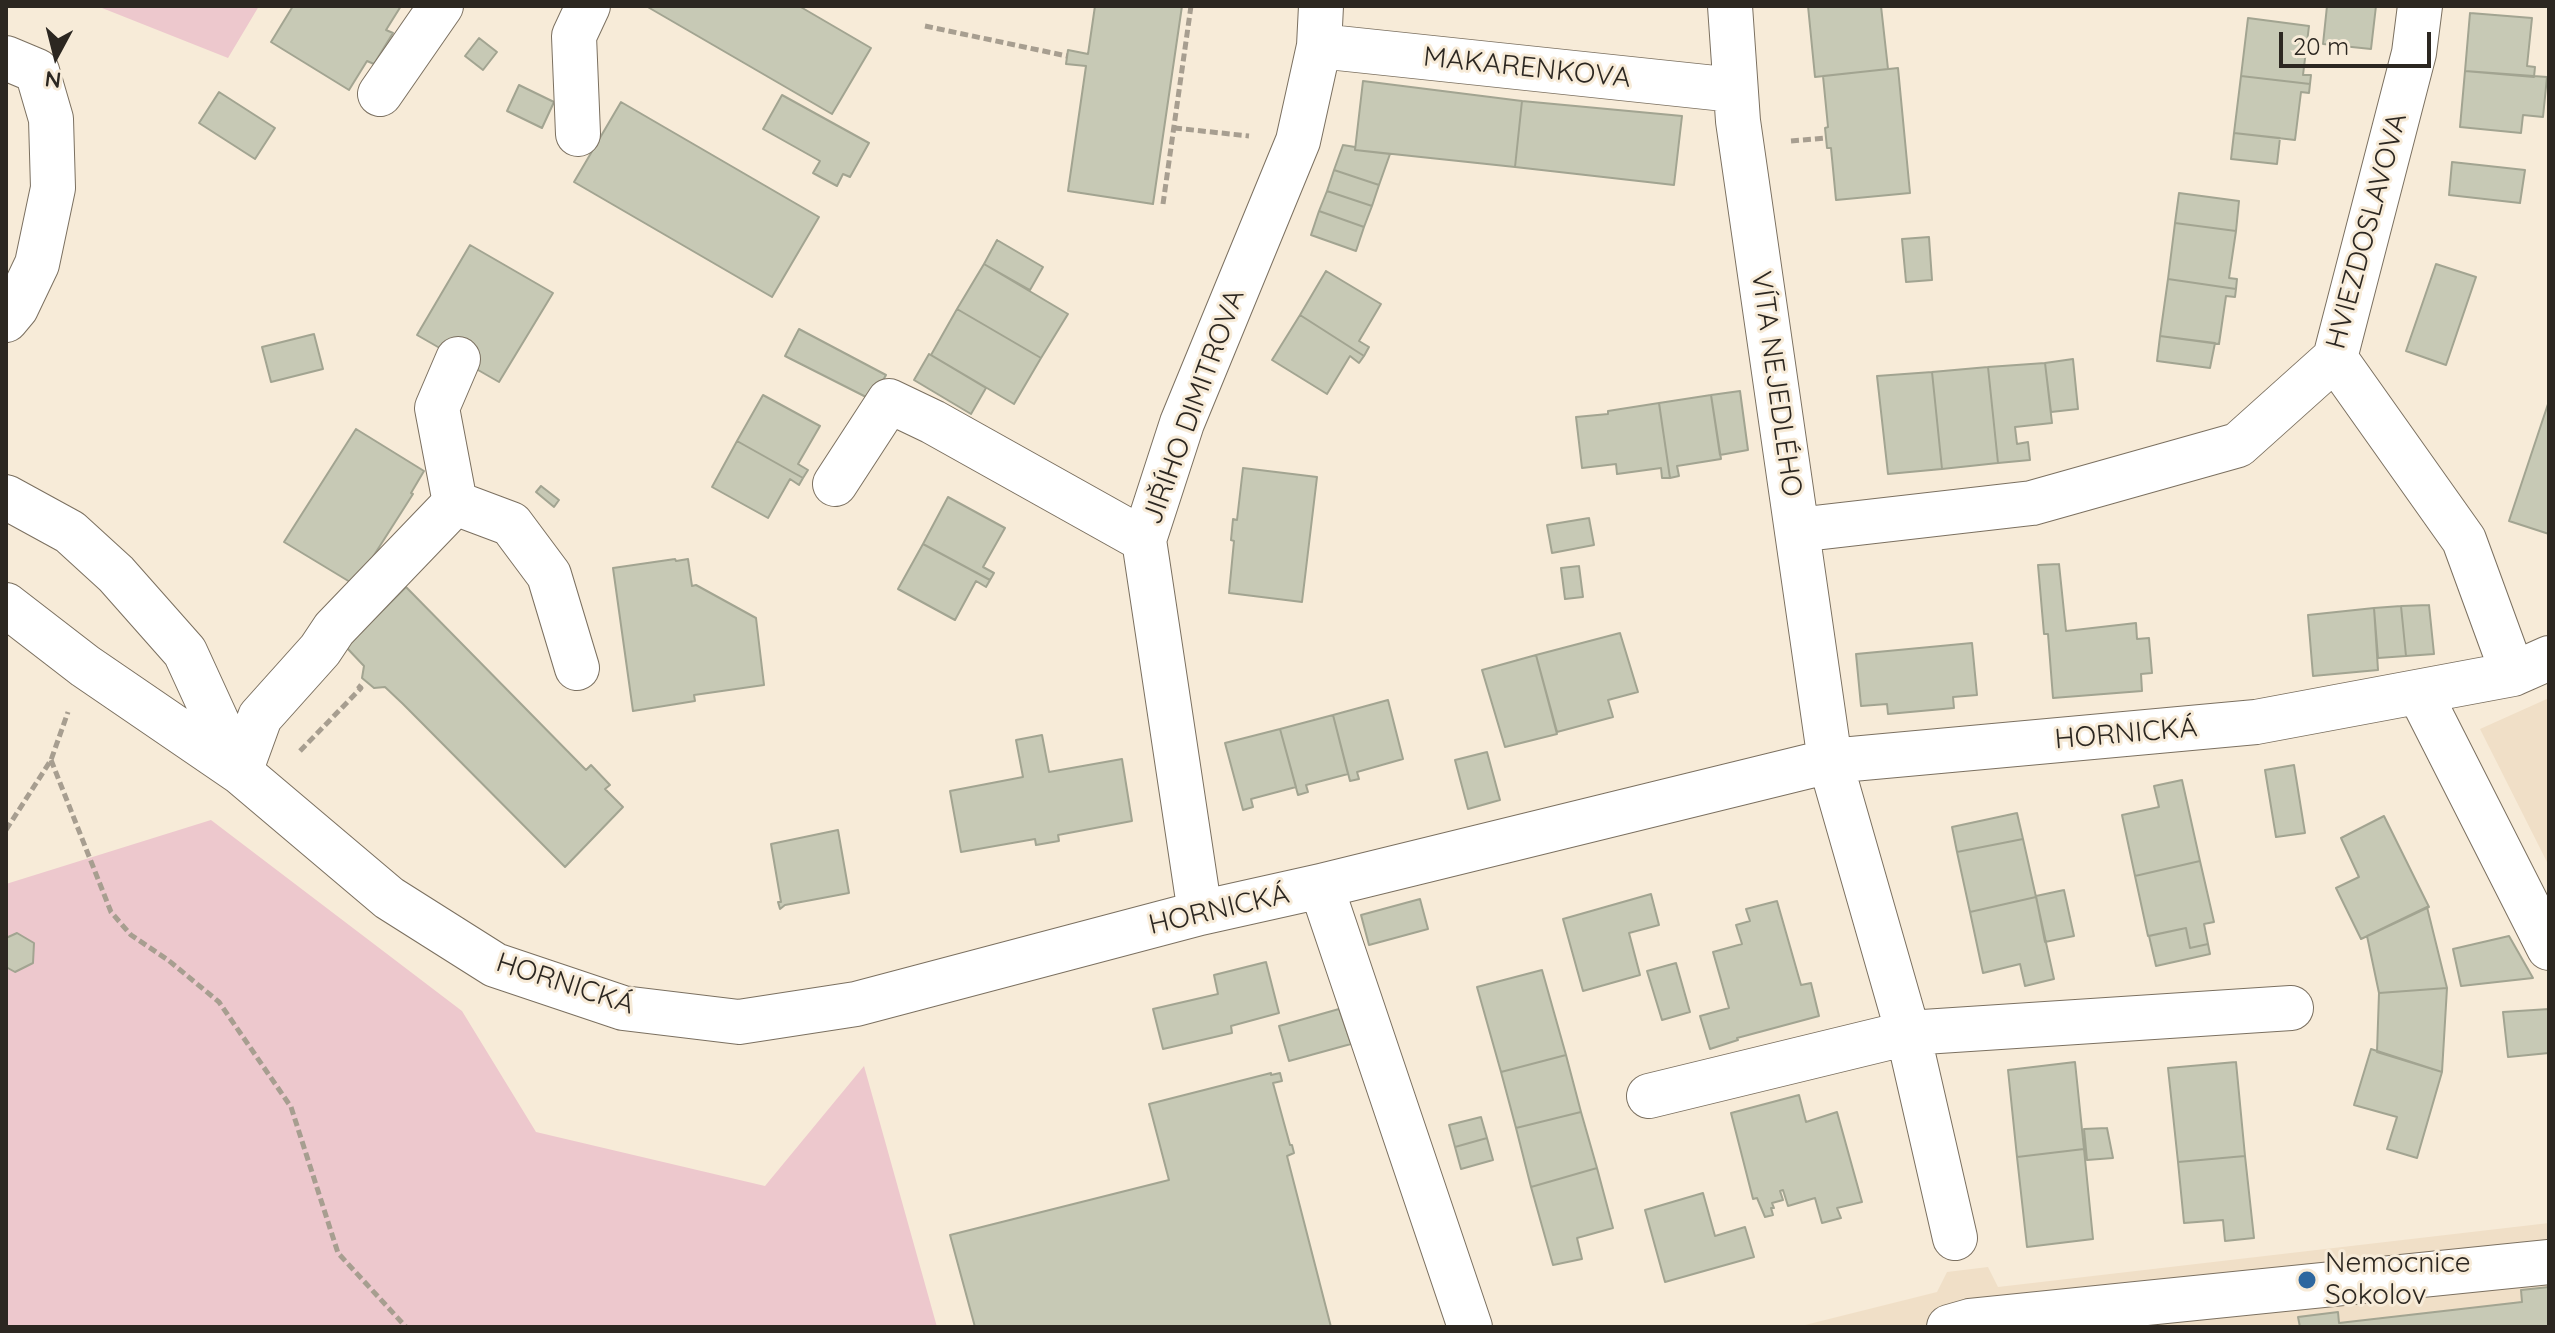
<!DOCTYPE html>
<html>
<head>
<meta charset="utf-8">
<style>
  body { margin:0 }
  #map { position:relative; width:2555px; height:1333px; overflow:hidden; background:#f7ebd8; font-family:Quicksand,sans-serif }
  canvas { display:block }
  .frame { position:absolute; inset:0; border:8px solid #2c2721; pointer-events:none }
  .north { position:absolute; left:16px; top:16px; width:80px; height:80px; -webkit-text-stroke:6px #f7ebd8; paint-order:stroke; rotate:187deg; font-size:22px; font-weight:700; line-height:32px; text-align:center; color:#2c2721 }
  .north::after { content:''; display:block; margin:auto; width:28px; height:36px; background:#2c2721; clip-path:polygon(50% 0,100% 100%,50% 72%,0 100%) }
  .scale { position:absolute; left:2279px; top:32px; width:152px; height:36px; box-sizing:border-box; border:4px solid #2c2721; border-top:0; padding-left:10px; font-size:24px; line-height:28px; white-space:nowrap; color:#2c2721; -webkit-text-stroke:6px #f7ebd8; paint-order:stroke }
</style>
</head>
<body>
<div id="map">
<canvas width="2555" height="1333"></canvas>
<div class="frame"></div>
<div class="north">N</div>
<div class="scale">20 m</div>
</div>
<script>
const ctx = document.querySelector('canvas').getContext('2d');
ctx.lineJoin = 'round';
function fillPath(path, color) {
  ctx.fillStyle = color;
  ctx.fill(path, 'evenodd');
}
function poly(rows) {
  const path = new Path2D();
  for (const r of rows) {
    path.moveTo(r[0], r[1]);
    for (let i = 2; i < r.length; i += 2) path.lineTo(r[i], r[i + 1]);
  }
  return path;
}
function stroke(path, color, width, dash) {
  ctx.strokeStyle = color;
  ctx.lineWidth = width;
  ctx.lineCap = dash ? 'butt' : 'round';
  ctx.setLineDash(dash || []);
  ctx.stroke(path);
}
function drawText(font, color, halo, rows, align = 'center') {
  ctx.font = font + ' Quicksand,sans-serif';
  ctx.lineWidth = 6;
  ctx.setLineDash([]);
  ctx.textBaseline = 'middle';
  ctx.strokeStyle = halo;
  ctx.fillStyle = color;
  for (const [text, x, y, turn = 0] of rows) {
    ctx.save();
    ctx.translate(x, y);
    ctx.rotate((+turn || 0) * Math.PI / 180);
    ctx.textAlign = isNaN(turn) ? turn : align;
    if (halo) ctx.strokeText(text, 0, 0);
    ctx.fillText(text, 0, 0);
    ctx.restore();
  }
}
fillPath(poly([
  [2549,698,2549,866,2480,729],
  [2549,1223,2549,1327,1797,1327,1937,1292,1947,1272,1988,1267,1998,1287]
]), '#f0dfc7');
fillPath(poly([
  [97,6,259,6,228,58],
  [211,820,462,1011,536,1132,765,1186,864,1066,937,1327,6,1327,6,884]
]), '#edc8cd');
const building = poly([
  [293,6,401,6,386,30,393,33,374,64,367,61,349,90,271,42,293,6],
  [646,6,799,6,871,48,832,114,646,6],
  [1095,6,1182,6,1153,204,1068,191,1086,66,1066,64,1068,50,1088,54,1095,6],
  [1808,6,1881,6,1888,69,1815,77,1808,6],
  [2327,6,2376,6,2371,49,2323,44,2327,6],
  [2470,13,2532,18,2527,66,2535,67,2534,77,2465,71,2470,13],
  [2248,18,2309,26,2303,75,2311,75,2310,84,2241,76,2248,18],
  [479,38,497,52,483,70,465,56,479,38],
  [1898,68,1910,193,1836,200,1831,148,1827,148,1825,128,1828,127,1823,76,1898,68],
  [2465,71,2547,77,2543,117,2523,115,2521,133,2460,127,2465,71],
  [2241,76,2310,84,2309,93,2301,92,2295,140,2234,133,2241,76],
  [1363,81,1522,101,1515,167,1355,150,1363,81],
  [519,85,554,102,542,128,507,111,519,85],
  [219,92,275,128,255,159,199,123,219,92],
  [782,95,869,143,850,177,843,174,837,186,813,173,820,161,763,129,782,95],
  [1522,101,1682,116,1674,185,1515,167,1522,101],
  [621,102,819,217,772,297,574,182,621,102],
  [2234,133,2280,138,2277,164,2231,159,2234,133],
  [1343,145,1355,147,1355,150,1390,154,1379,185,1334,170,1343,145],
  [2452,162,2525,170,2520,203,2449,195,2452,162],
  [1334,170,1379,185,1372,206,1327,191,1334,170],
  [1327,191,1372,206,1364,227,1319,211,1327,191],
  [2179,193,2239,201,2236,231,2175,223,2179,193],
  [1319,211,1364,227,1356,251,1311,235,1319,211],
  [2175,223,2236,231,2229,278,2237,279,2236,289,2168,279,2175,223],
  [1929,237,1932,280,1906,282,1902,239,1929,237],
  [997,240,1043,267,1030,290,984,264,997,240],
  [470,245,553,293,499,382,417,335,470,245],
  [984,264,1068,314,1041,358,957,309,984,264],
  [2436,264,2476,277,2446,365,2406,351,2436,264],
  [1326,271,1381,304,1359,341,1369,347,1364,356,1300,315,1326,271],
  [2168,279,2236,289,2235,297,2226,296,2219,344,2160,336,2168,279],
  [957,309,1041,358,1014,404,931,355,957,309],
  [1300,315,1364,356,1359,363,1350,356,1327,394,1272,360,1300,315],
  [799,329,886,375,872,400,785,356,799,329],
  [314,334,323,369,271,382,262,347,314,334],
  [2160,336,2215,343,2210,368,2157,361,2160,336],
  [929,354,986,388,971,414,914,380,929,354],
  [2073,359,2078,409,2051,412,2045,363,2073,359],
  [2045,363,2052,423,2015,427,2017,444,2028,442,2030,460,1998,463,1988,367,2045,363],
  [1988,367,1998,463,1942,469,1932,372,1988,367],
  [1932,372,1942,469,1888,474,1877,376,1932,372],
  [1740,391,1748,450,1720,455,1711,395,1740,391],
  [763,395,820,426,798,464,808,470,803,478,737,441,763,395],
  [1711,395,1721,459,1677,466,1679,476,1670,478,1659,403,1711,395],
  [2549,401,2549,534,2509,521,2549,401],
  [1659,403,1670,478,1662,478,1661,468,1617,474,1616,464,1582,468,1576,417,1608,414,1608,411,1659,403],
  [356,429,424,471,411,493,413,494,355,585,284,542,356,429],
  [737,441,803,478,799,485,790,479,768,518,712,487,737,441],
  [1243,468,1317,477,1302,602,1229,593,1234,541,1231,540,1233,519,1237,520,1243,468],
  [541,486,559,500,554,507,536,492,541,486],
  [948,497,1005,528,983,567,994,573,990,580,923,544,948,497],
  [1589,518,1594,545,1552,553,1547,525,1589,518],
  [923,544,990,580,986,587,976,581,955,620,898,589,923,544],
  [675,559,676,561,688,559,692,586,696,585,756,618,764,685,694,695,695,701,633,711,613,568,675,559],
  [2059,564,2066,631,2136,623,2137,639,2149,638,2152,673,2141,674,2142,691,2053,698,2048,634,2044,634,2038,565,2059,564],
  [1579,566,1583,597,1565,599,1561,568,1579,566],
  [406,587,586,770,591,765,610,785,605,789,623,807,565,867,403,704,385,687,374,688,362,678,364,666,346,647,406,587],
  [2429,605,2434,654,2406,656,2401,606,2429,605],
  [2401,606,2406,656,2378,658,2374,608,2401,606],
  [2374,608,2378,670,2313,676,2308,615,2374,608],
  [1620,633,1638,692,1608,700,1613,717,1557,732,1536,655,1620,633],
  [1972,643,1977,695,1953,697,1954,708,1888,714,1887,704,1861,706,1856,654,1972,643],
  [1536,655,1557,734,1505,747,1482,670,1536,655],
  [1388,700,1403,759,1357,772,1359,779,1350,781,1333,715,1388,700],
  [1333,715,1348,774,1306,785,1308,792,1298,795,1280,729,1333,715],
  [1280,729,1296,787,1251,799,1253,807,1243,810,1225,743,1280,729],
  [1042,735,1049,772,1122,759,1132,821,1058,835,1059,841,1036,845,1035,839,961,852,950,791,1023,777,1016,740,1042,735],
  [1487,752,1500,800,1468,809,1455,760,1487,752],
  [2294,765,2305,833,2276,837,2265,770,2294,765],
  [2182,780,2200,861,2135,876,2122,815,2159,807,2154,786,2182,780],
  [2017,813,2023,839,1957,852,1952,827,2017,813],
  [2384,816,2429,907,2361,939,2336,888,2359,877,2341,838,2384,816],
  [838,830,849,893,785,905,780,909,778,902,781,902,771,844,838,830],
  [2023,839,2036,897,1970,912,1957,852,2023,839],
  [2200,861,2214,922,2204,924,2208,944,2190,948,2186,928,2148,936,2135,876,2200,861],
  [2064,890,2074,936,2045,942,2036,896,2064,890],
  [1651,894,1659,925,1629,933,1640,975,1583,991,1563,919,1651,894],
  [2036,897,2054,979,2025,986,2020,964,1983,973,1970,912,2036,897],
  [1420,899,1428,929,1369,945,1361,915,1420,899],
  [1777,901,1801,985,1811,983,1819,1016,1737,1038,1738,1040,1710,1049,1700,1016,1729,1008,1713,952,1742,944,1736,925,1750,921,1746,909,1777,901],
  [2427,907,2447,988,2379,993,2367,936,2427,907],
  [2186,928,2190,948,2208,944,2210,954,2156,966,2149,936,2186,928],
  [17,933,34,943,33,963,15,972,6,967,6,938,17,933],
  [2509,936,2533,978,2461,986,2453,949,2509,936],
  [1266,962,1279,1013,1231,1026,1232,1033,1163,1049,1153,1009,1218,994,1214,975,1266,962],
  [1676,963,1690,1012,1662,1020,1647,971,1676,963],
  [1542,970,1566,1055,1501,1072,1477,987,1542,970],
  [2447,988,2442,1072,2377,1052,2379,993,2447,988],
  [1339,1009,1351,1044,1289,1061,1279,1026,1339,1009],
  [2549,1009,2549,1053,2508,1057,2503,1012,2549,1009],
  [2371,1049,2442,1072,2417,1158,2387,1149,2397,1117,2354,1105,2371,1049],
  [1566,1055,1581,1112,1516,1128,1501,1072,1566,1055],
  [2075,1062,2084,1149,2017,1157,2008,1070,2075,1062],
  [2236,1062,2245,1156,2178,1162,2168,1068,2236,1062],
  [1271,1073,1271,1075,1280,1073,1282,1081,1273,1083,1290,1145,1292,1145,1294,1153,1287,1156,1331,1327,975,1327,950,1235,1169,1180,1149,1104,1271,1073],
  [1799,1095,1806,1122,1837,1112,1862,1202,1837,1208,1841,1218,1822,1223,1815,1198,1788,1206,1783,1190,1780,1191,1783,1200,1772,1203,1774,1208,1771,1208,1773,1215,1765,1217,1757,1198,1753,1199,1731,1113,1799,1095],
  [1581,1112,1597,1168,1531,1187,1516,1128,1581,1112],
  [1481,1117,1487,1138,1455,1147,1449,1125,1481,1117],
  [2107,1128,2113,1158,2087,1160,2084,1129,2107,1128],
  [1487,1138,1493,1160,1461,1169,1455,1147,1487,1138],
  [2084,1149,2093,1239,2027,1247,2017,1157,2084,1149],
  [2245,1156,2254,1238,2225,1241,2223,1220,2184,1223,2178,1162,2245,1156],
  [1597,1168,1613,1228,1577,1238,1582,1259,1553,1265,1531,1187,1597,1168],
  [1703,1193,1715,1236,1745,1227,1754,1257,1665,1282,1645,1210,1703,1193],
  [2549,1287,2549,1327,2300,1327,2298,1317,2338,1312,2339,1323,2522,1302,2521,1290,2549,1287]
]);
fillPath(building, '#c7c9b5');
stroke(building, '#a2a491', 2);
const minor = poly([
  [1730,6,1738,121,1830,761,1908,1033,1955,1238],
  [1319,46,1734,90],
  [6,58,37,71,51,119,53,188,37,264,16,308,6,320],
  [380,94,441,6],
  [578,134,574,36,588,6],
  [2335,358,2464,540,2513,674],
  [835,484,889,401,933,422,1144,540],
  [6,497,70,532,116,574,185,652,240,772],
  [455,503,437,408,458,359],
  [1797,530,2032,503,2238,445,2335,358,2414,53,2420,6],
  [6,605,85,666,240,772,389,898,495,965,623,1008,739,1022,856,1004,1200,913,1321,886,1830,761,2256,722,2513,674,2549,658],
  [2419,692,2549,948],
  [240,772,260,717,320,650,334,629,455,503,511,524,549,575,577,668],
  [1321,886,1470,1327],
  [1200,913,1144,540,1182,423,1298,141,1319,46,1321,6],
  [1649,1096,1908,1033,2291,1008],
  [1949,1327,1970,1321,2549,1262]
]);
stroke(minor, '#7b7060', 46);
stroke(poly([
  [925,26,1067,56],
  [1174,128,1249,136],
  [1791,141,1826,138],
  [1163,204,1191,6],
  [300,751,361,688,356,684],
  [51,760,111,912,131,935,168,960,219,1002,291,1107,338,1253,406,1327],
  [6,830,51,760,68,712]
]), '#a79e90', 5, [8, 4]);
stroke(minor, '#fff', 44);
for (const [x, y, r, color] of [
  [2307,1280,10,"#2d679f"]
]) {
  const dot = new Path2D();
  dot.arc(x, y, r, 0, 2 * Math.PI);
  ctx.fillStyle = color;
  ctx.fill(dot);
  stroke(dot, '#f7ebd8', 3);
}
drawText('28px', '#2c2721', '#f7ebd8', [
  ["MAKARENKOVA",1527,68,6],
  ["HVIEZDOSLAVOVA",2367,231,-75],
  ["VÍTA NEJEDLÉHO",1776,384,82],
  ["JIŘÍHO DIMITROVA",1194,407,-70],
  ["HORNICKÁ",2126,734,-5],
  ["HORNICKÁ",1219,910,-13],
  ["HORNICKÁ",565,984,18]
]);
drawText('28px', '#2c2721', '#f7ebd8', [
  ["Nemocnice",2325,1264],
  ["Sokolov",2325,1296]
], 'left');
</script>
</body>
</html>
